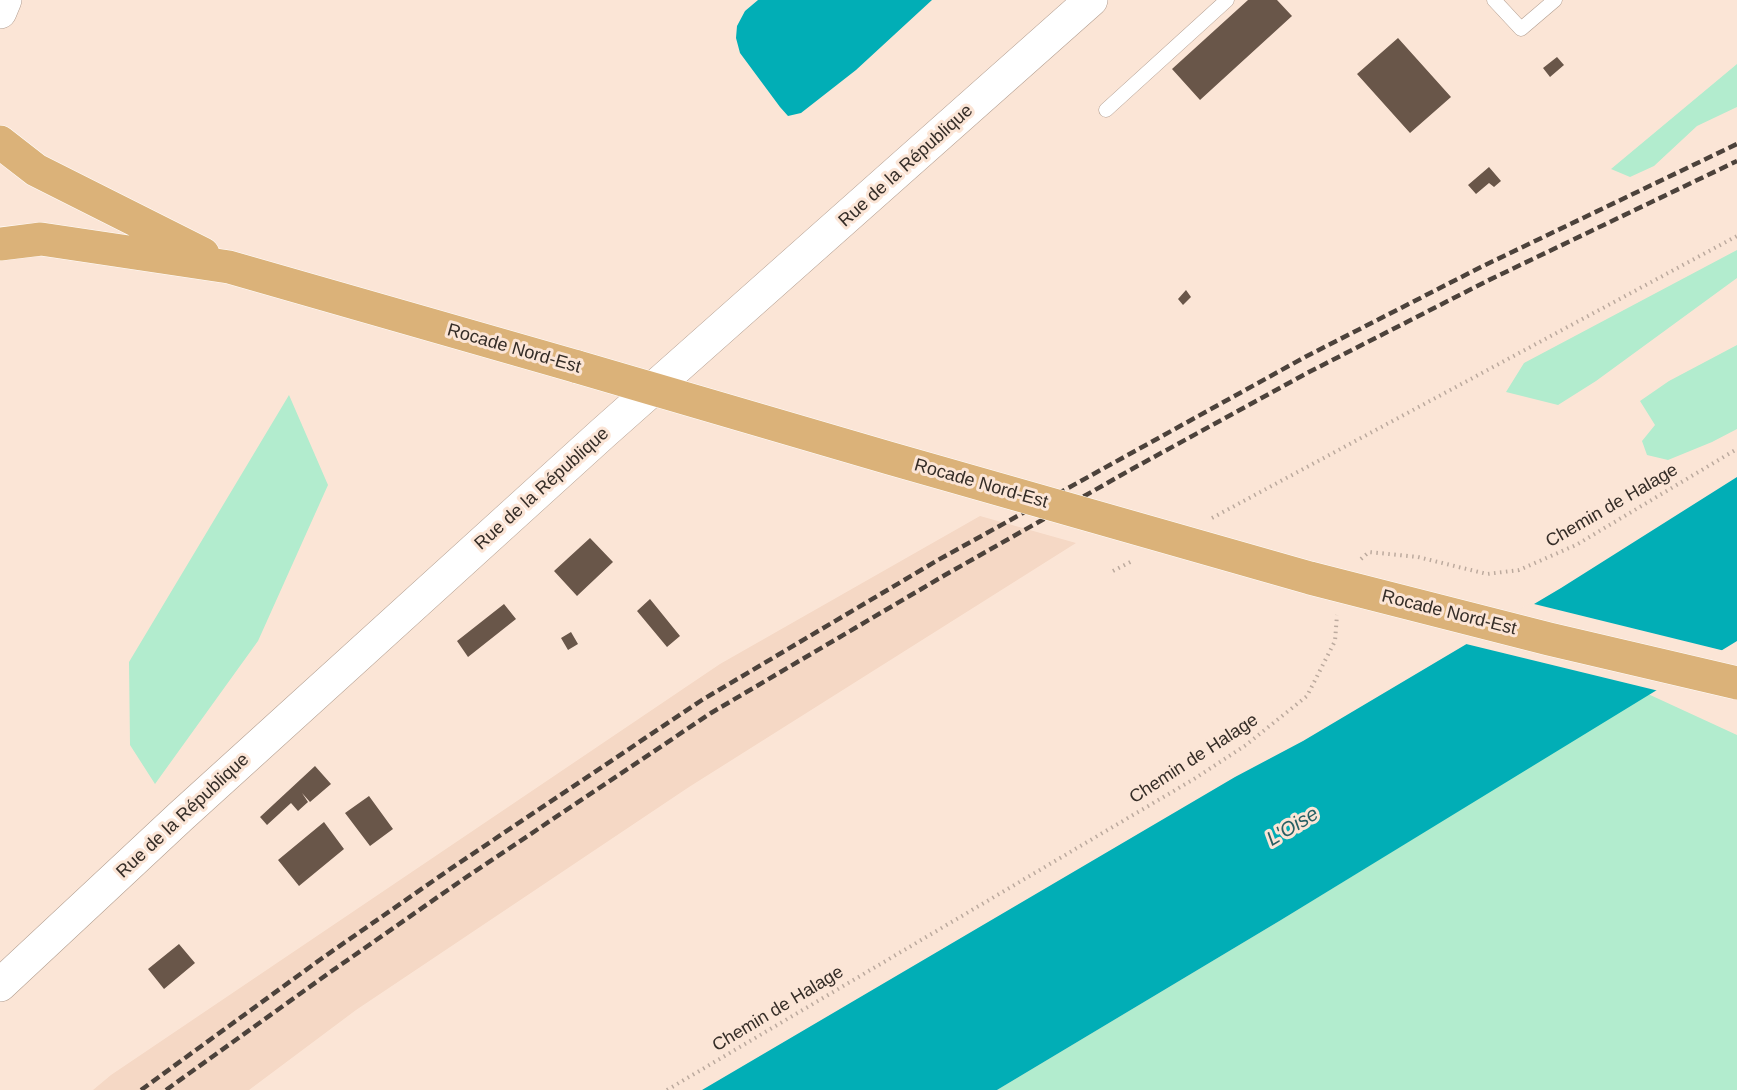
<!DOCTYPE html>
<html>
<head>
<meta charset="utf-8">
<style>
  body { margin:0 }
  canvas { display:block; background:#fbe5d6 }
</style>
</head>
<body>
<canvas width="1737" height="1090"></canvas>
<script>
const ctx = document.querySelector('canvas').getContext('2d');
ctx.lineJoin = 'round';
function fillPath(path, color) {
  ctx.fillStyle = color;
  ctx.fill(path, 'evenodd');
}
function poly(rows) {
  const path = new Path2D();
  for (const r of rows) {
    path.moveTo(r[0], r[1]);
    for (let i = 2; i < r.length; i += 2) path.lineTo(r[i], r[i + 1]);
  }
  return path;
}
function stroke(path, color, width, dash) {
  ctx.strokeStyle = color;
  ctx.lineWidth = width;
  ctx.lineCap = dash ? 'butt' : 'round';
  ctx.setLineDash(dash || []);
  ctx.stroke(path);
}
function drawText(font, color, halo, rows, align = 'center') {
  ctx.font = font + ' Arial,sans-serif';
  ctx.lineWidth = 6;
  ctx.setLineDash([]);
  ctx.textBaseline = 'middle';
  ctx.strokeStyle = halo;
  ctx.fillStyle = color;
  for (const [text, x, y, turn = 0] of rows) {
    ctx.save();
    ctx.translate(x, y);
    ctx.rotate((+turn || 0) * Math.PI / 180);
    ctx.textAlign = isNaN(turn) ? turn : align;
    if (halo) ctx.strokeText(text, 0, 0);
    ctx.fillText(text, 0, 0);
    ctx.restore();
  }
}
fillPath(poly([
  [980,516,1076,543,689,787,356,1010,249,1090,93,1090,111,1075,720,664]
]), '#f5d8c5');
fillPath(poly([
  [1737,64,1737,107,1697,126,1654,166,1630,177,1611,169],
  [1737,250,1737,278,1596,381,1558,405,1506,392,1524,363],
  [1737,345,1737,429,1712,442,1668,460,1647,455,1642,441,1655,425,1640,401,1669,381],
  [289,395,328,485,258,641,155,784,130,745,129,662],
  [1648,694,1737,735,1737,1090,997,1090,1281,920]
]), '#b2ecce');
fillPath(poly([
  [758,0,932,0,856,70,801,113,788,116,780,107,740,53,736,38,737,26,745,11],
  [1737,477,1737,641,1281,920,997,1090,702,1090,1235,777,1303,741,1561,588]
]), '#01aeb6');
fillPath(poly([
  [1530,603,1725,651,1659,691,1462,643]
]), '#fbe5d6');
fillPath(poly([
  [1248,0,1277,0,1292,16,1200,100,1172,69],
  [1398,38,1451,97,1410,133,1357,74],
  [1557,57,1564,65,1550,77,1543,68],
  [1489,167,1501,181,1494,187,1489,183,1476,194,1468,185],
  [1186,290,1191,297,1183,305,1178,299],
  [590,538,613,562,577,596,554,571],
  [650,599,680,636,667,647,637,611],
  [504,604,516,619,468,657,457,641],
  [571,632,578,644,568,650,561,638],
  [315,766,331,784,310,802,302,793,308,802,298,811,291,803,267,825,260,817],
  [369,796,393,829,370,846,345,813],
  [324,822,344,849,299,886,278,860],
  [179,944,195,963,164,989,148,969]
]), '#695649');
const service = poly([
  [1494,0,1521,29,1555,0],
  [1106,110,1227,0]
]);
const secondary = poly([
  [0,12,5,0],
  [0,985,180,817,602,434,1091,0]
]);
const primary = poly([
  [0,142,36,170,203,254],
  [0,244,41,239,229,267,578,367]
]);
stroke(service, '#b29d8f', 15);
stroke(secondary, '#b29d8f', 34);
stroke(primary, '#fff', 34);
stroke(poly([
  [1212,518,1737,236],
  [1361,559,1369,552,1418,557,1487,574,1519,570,1576,545,1737,449],
  [1113,571,1134,560],
  [667,1090,1194,779,1246,745,1307,696,1335,641,1337,615]
]), '#bcaa9e', 4, [1.5, 4.5]);
stroke(service, '#fff', 14);
stroke(secondary, '#fff', 33);
stroke(primary, '#dbb279', 33);
stroke(poly([
  [141,1090,321,959,456,865,702,700,938,560,1305,357,1481,267,1737,144],
  [166,1090,329,973,465,878,711,713,945,575,1132,469,1309,372,1487,281,1737,161]
]), '#4c423b', 4.5, [9, 4.5]);
const primaryBridge = poly([
  [578,367,889,458,1310,578,1549,639,1737,683]
]);
stroke(primaryBridge, '#fff', 34, []);
stroke(primaryBridge, '#dbb279', 33);
drawText('18px', '#352d27', '#fbe5d6', [
  ["Rue de la République",906,166,-42],
  ["Rocade Nord-Est",514,349,16],
  ["Rocade Nord-Est",981,484,16],
  ["Rue de la République",542,489,-42],
  ["Chemin de Halage",1612,506,-30],
  ["Rocade Nord-Est",1449,613,14],
  ["Chemin de Halage",1194,759,-33],
  ["Rue de la République",183,816,-43],
  ["Chemin de Halage",778,1009,-31]
]);
drawText('italic 20px', '#286064', '#fbe5d6', [
  ["L'Oise",1293,827,-31]
]);
</script>
</body>
</html>
